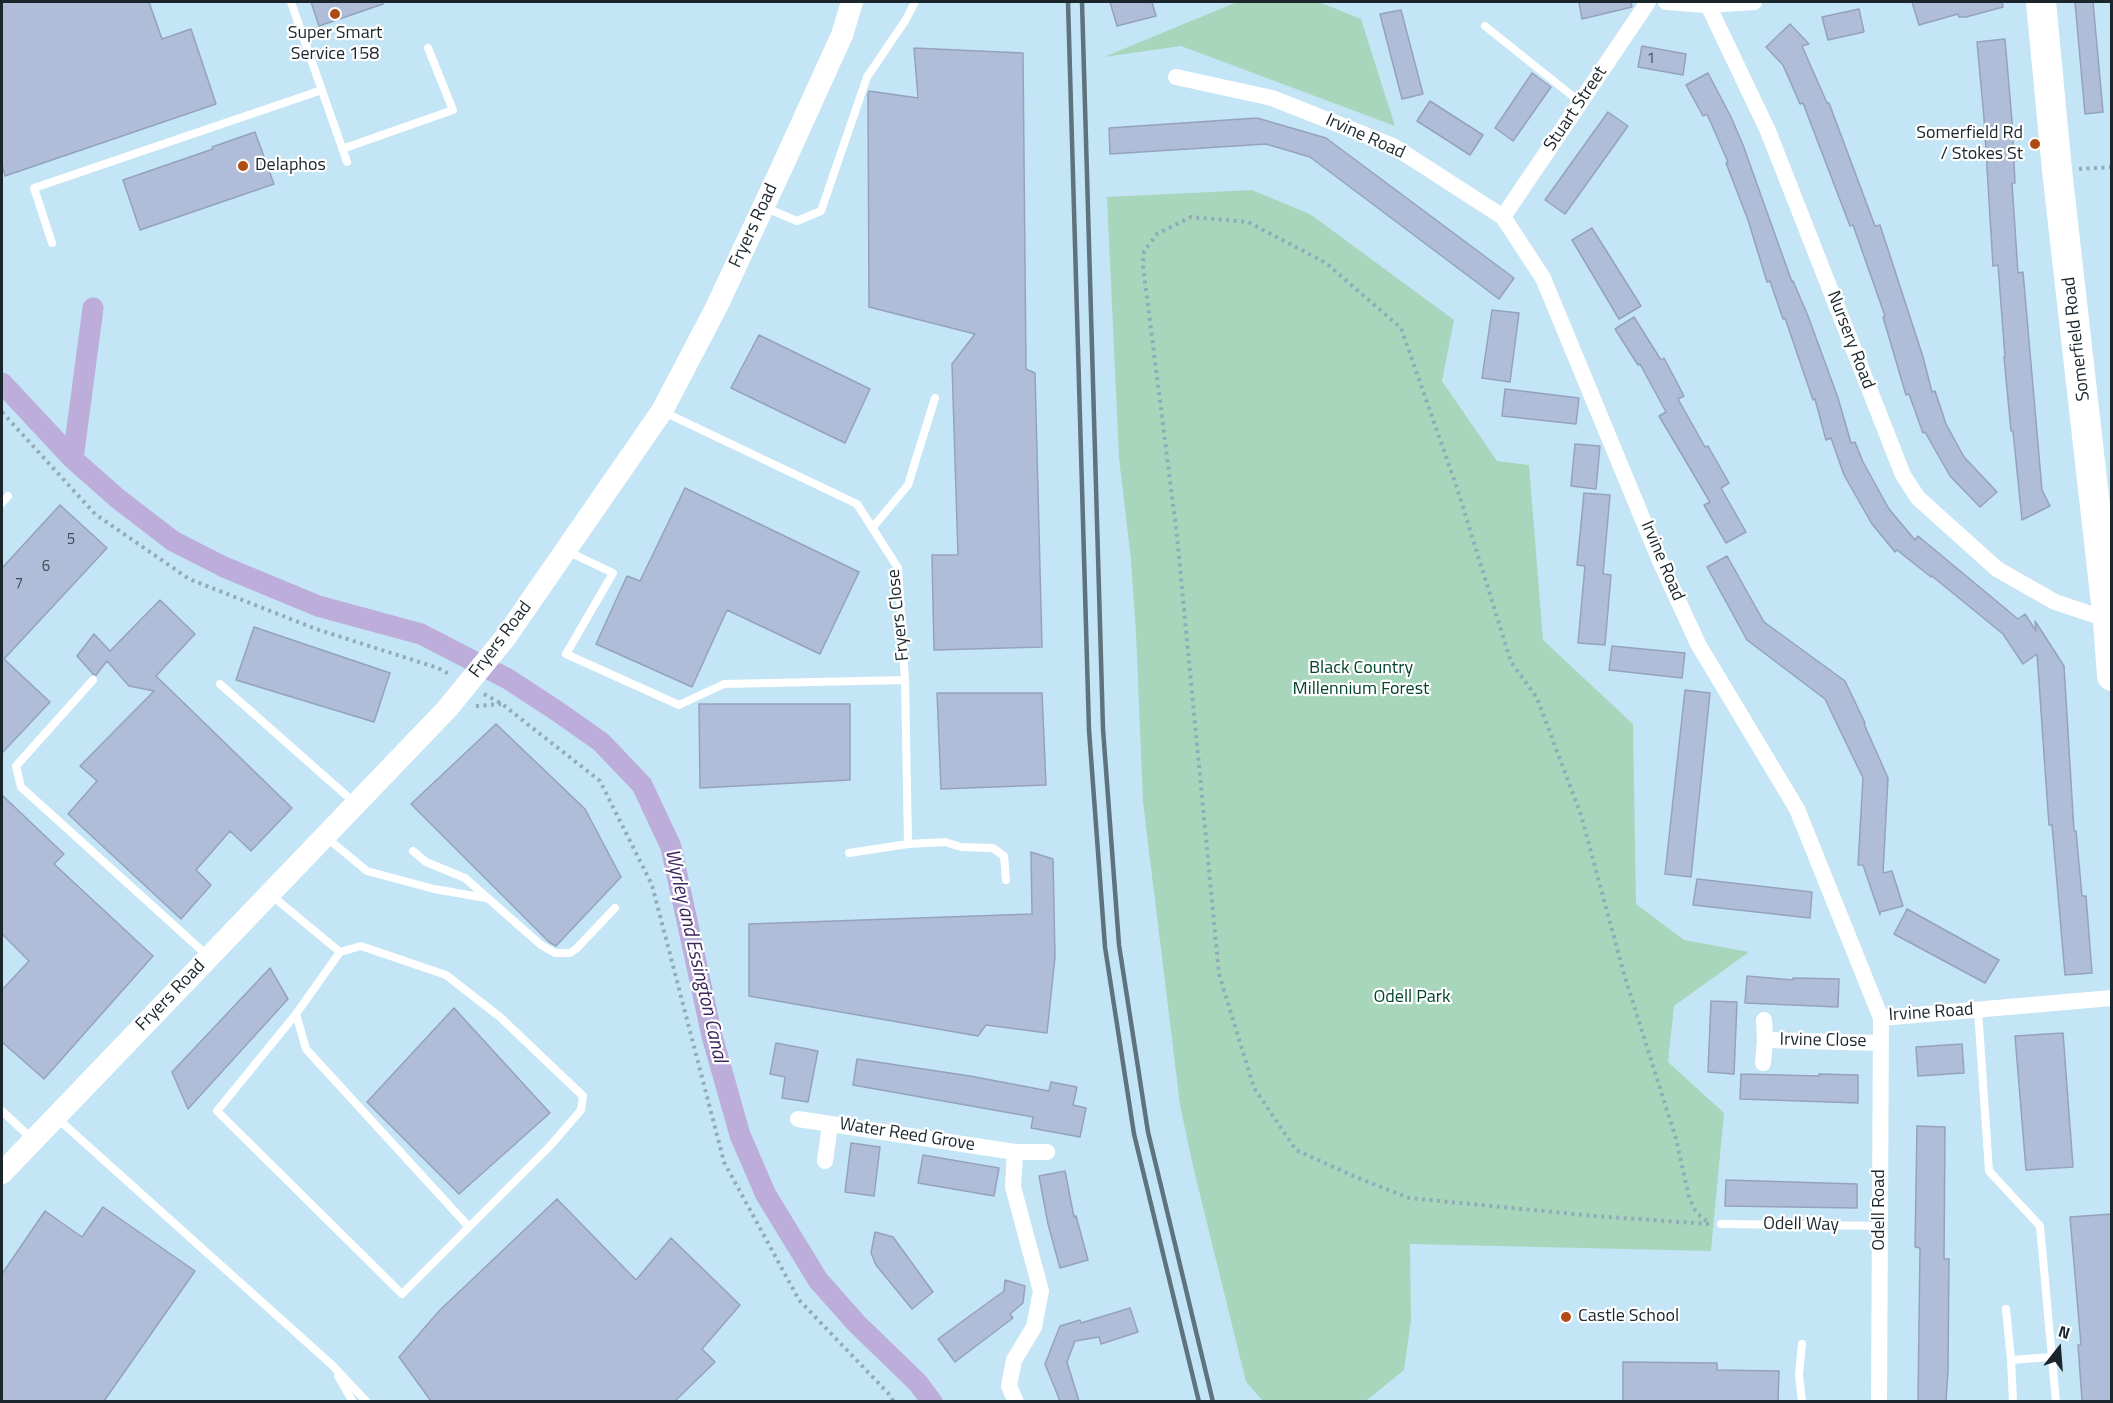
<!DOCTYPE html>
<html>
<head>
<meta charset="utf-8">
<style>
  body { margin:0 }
  #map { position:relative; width:2113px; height:1403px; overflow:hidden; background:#c4e5f6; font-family:"Titillium Web",sans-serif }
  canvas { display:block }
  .frame { position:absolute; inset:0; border:3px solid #1a262c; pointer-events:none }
  .north { position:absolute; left:2029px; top:1319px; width:60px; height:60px; -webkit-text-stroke:4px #fff; paint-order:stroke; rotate:17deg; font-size:16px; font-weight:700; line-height:24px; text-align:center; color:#1a262c }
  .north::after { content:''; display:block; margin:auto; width:21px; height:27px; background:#1a262c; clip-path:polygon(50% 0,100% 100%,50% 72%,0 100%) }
</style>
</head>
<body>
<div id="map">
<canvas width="2113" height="1403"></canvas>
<div class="frame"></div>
<div class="north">N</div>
</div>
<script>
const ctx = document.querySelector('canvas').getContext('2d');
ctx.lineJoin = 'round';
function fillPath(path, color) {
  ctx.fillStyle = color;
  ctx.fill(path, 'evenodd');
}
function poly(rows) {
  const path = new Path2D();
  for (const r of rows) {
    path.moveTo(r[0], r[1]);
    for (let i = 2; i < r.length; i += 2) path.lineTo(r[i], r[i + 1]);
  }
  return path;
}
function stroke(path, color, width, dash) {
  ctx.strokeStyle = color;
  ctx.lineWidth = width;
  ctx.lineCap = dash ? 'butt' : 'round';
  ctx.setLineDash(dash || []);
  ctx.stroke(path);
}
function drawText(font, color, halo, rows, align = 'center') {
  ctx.font = font + ' "Titillium Web",sans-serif';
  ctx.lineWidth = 4.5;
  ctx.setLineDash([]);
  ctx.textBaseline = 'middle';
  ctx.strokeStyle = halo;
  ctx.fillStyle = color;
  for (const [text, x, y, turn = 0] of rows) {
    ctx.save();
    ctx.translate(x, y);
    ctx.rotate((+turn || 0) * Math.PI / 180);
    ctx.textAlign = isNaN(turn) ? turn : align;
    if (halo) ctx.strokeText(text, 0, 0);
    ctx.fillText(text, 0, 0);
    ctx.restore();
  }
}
fillPath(poly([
  [1237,2,1319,2,1361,19,1395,126,1181,46,1104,57],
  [1252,190,1310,214,1454,320,1442,381,1497,461,1529,465,1543,640,1633,724,1636,904,1684,940,1749,952,1674,1006,1668,1062,1724,1113,1711,1251,1410,1244,1411,1320,1404,1370,1366,1401,1263,1401,1246,1382,1193,1166,1180,1105,1143,802,1136,633,1131,560,1119,458,1107,197]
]), '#a8d6bc');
stroke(poly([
  [2,383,73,459,117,498,173,541,224,567,318,606,421,634,508,679,557,711,601,742,642,785,671,847,712,1036,740,1135,766,1195,818,1280,857,1324,918,1383,932,1402],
  [73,459,93,308]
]), '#bcaddb', 21);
const building = poly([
  [2,2,149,2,162,39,191,29,216,104,5,176,2,164,2,2],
  [311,2,383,2,383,4,319,26,311,2],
  [1110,2,1152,2,1156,16,1117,26,1110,2],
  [1579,2,1631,2,1632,7,1582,19,1579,2],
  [1912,2,2002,2,2003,7,1966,17,1959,17,1958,14,1919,25,1912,2],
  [2075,2,2093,2,2103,112,2085,114,2075,2],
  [1859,9,1864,32,1828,40,1822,17,1859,9],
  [1401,10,1423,94,1402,99,1380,14,1401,10],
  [1790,24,1809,44,1802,46,1827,103,1829,103,1875,226,1880,225,1923,357,1932,392,1935,391,1946,424,1964,457,1997,492,1980,507,1950,476,1925,432,1923,433,1909,394,1906,395,1883,317,1885,316,1853,225,1850,226,1803,103,1800,104,1783,65,1766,47,1790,24],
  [2005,39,2012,121,2015,183,2012,183,2018,273,2023,272,2042,490,2050,506,2022,520,2013,431,2011,431,2004,357,2005,357,1998,265,1993,266,1984,118,1977,42,2005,39],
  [1642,46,1686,54,1683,75,1638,67,1642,46],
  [914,48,1023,53,1026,369,1035,373,1042,647,934,650,932,555,958,555,952,364,975,334,869,307,868,94,869,91,918,98,914,48],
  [1532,73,1551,87,1513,141,1495,128,1532,73],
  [1708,73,1731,117,1743,145,1792,282,1793,281,1808,316,1838,398,1851,443,1855,442,1863,462,1889,509,1915,540,1918,536,2018,619,2025,614,2036,631,2035,621,2064,666,2074,831,2076,831,2082,896,2086,896,2092,973,2065,975,2052,825,2049,825,2037,654,2023,664,2003,634,1932,576,1931,577,1897,550,1895,552,1872,524,1844,475,1831,438,1826,440,1815,399,1813,400,1785,318,1783,319,1770,281,1767,282,1748,220,1726,163,1728,162,1707,114,1703,116,1686,85,1708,73],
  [1430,101,1483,135,1470,155,1417,121,1430,101],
  [1608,112,1628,126,1565,214,1545,200,1608,112],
  [1257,118,1326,138,1514,278,1499,299,1310,157,1266,144,1110,154,1109,128,1257,118],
  [255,132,274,184,140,230,123,180,213,149,212,147,255,132],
  [1592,228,1641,306,1619,319,1572,240,1592,228],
  [1492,310,1519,313,1510,382,1482,378,1492,310],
  [1634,317,1661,360,1664,358,1684,396,1678,399,1705,447,1708,446,1729,483,1721,488,1746,532,1726,543,1704,505,1710,502,1659,416,1666,412,1640,364,1638,365,1615,329,1634,317],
  [759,335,870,389,845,443,731,388,759,335],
  [1505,389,1579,398,1576,424,1502,416,1505,389],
  [1575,444,1600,446,1596,489,1571,486,1575,444],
  [685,488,859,572,820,654,727,610,692,687,596,644,627,576,640,581,685,488],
  [1584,493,1610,495,1603,574,1611,575,1605,645,1578,643,1585,566,1577,565,1584,493],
  [60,505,107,548,4,659,50,702,2,753,2,568,60,505],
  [1727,556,1764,622,1845,681,1865,723,1864,724,1888,778,1883,873,1892,871,1903,906,1880,912,1880,915,1863,865,1858,865,1863,778,1825,699,1747,640,1707,567,1727,556],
  [160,600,195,634,156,676,292,808,251,851,230,831,196,870,211,885,181,919,68,814,97,781,80,766,154,691,129,686,107,661,96,675,93,674,77,656,94,634,110,651,160,600],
  [254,627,390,673,374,722,236,680,254,627],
  [1612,646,1685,653,1682,678,1609,670,1612,646],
  [1685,690,1710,693,1691,877,1665,874,1685,690],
  [937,693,1042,693,1046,785,941,789,937,693],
  [699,704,850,704,850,780,700,788,699,704],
  [496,724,585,809,621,877,556,946,549,942,411,804,496,724],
  [2,795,64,854,54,864,153,956,44,1079,2,1042,2,990,29,961,2,934,2,795],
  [1031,852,1053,859,1055,957,1047,1033,986,1025,978,1036,749,996,749,924,1032,914,1031,852],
  [1697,879,1812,892,1810,918,1693,905,1697,879],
  [1907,909,1999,960,1985,983,1894,934,1907,909],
  [270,968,288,999,188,1109,172,1072,270,968],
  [1747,976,1793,980,1793,978,1839,979,1838,1007,1745,1003,1747,976],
  [1711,1001,1737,1002,1734,1074,1708,1072,1711,1001],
  [454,1008,550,1113,459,1194,367,1102,454,1008],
  [2063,1033,2073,1167,2026,1170,2015,1036,2063,1033],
  [776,1043,818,1051,808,1102,782,1098,785,1077,770,1074,776,1043],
  [1962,1044,1964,1073,1918,1076,1916,1047,1962,1044],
  [857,1059,970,1076,1049,1091,1051,1082,1077,1087,1073,1105,1086,1108,1080,1137,1031,1128,1033,1117,853,1085,857,1059],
  [1741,1074,1819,1076,1819,1074,1858,1075,1858,1103,1740,1099,1741,1074],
  [1917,1126,1945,1127,1944,1259,1949,1259,1948,1370,1946,1401,1918,1401,1920,1248,1915,1247,1917,1126],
  [851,1143,880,1147,874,1196,845,1192,851,1143],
  [923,1155,999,1168,994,1196,918,1183,923,1155],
  [1065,1171,1074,1217,1076,1216,1088,1260,1060,1268,1048,1224,1039,1176,1065,1171],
  [1726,1180,1857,1184,1857,1208,1725,1206,1726,1180],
  [557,1199,636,1280,671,1238,740,1305,702,1349,715,1362,675,1401,431,1401,399,1357,440,1310,557,1199],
  [103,1207,195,1271,104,1401,2,1401,2,1274,45,1211,82,1237,103,1207],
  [2112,1214,2112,1401,2082,1401,2078,1345,2081,1345,2070,1217,2112,1214],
  [875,1232,893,1237,933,1292,912,1309,876,1265,871,1253,875,1232],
  [1005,1280,1025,1286,1023,1303,1010,1314,1013,1318,955,1362,938,1339,1004,1291,1005,1280],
  [1130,1308,1138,1332,1101,1344,1099,1337,1075,1341,1067,1362,1079,1401,1060,1401,1045,1364,1060,1326,1080,1320,1081,1323,1130,1308],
  [1623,1362,1717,1363,1717,1370,1779,1371,1778,1401,1623,1401,1623,1362]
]);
fillPath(building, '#b0bdd8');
stroke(building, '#95a2bd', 1.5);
stroke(poly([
  [2079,169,2112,167],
  [2,412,95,514,189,579,316,629,438,668,449,674],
  [484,694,502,704,600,781,652,885,724,1162,799,1300,888,1393,894,1402],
  [476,706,501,704],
  [1709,1224,1595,1216,1409,1198,1358,1178,1296,1150,1254,1088,1219,974,1177,536,1143,266,1144,251,1157,234,1191,217,1248,222,1326,263,1401,328,1457,488,1511,662,1537,698,1581,815,1624,974,1676,1139,1689,1197,1695,1210,1702,1218,1709,1222]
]), '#91abb9', 4, [3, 4.5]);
stroke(poly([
  [291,2,347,162],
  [1485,26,1580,102],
  [342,149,453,110,428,48],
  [764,207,797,221,821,211,867,77,905,21,915,2],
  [52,243,34,188,322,90],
  [664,412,857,504,898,568,905,680,908,844],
  [2,503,8,496],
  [873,527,908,485,935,398],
  [567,551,613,573,566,654,679,705,724,684,905,680],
  [93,680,16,766,21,787,209,957],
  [220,684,356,804],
  [326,837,367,871,434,889,486,898],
  [413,851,426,862,465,878,541,945,555,953,570,953,576,949,615,908],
  [849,853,908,844,945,842,961,847,993,848,1004,856,1006,880],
  [271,895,340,952,361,946,446,975,500,1017,583,1096,581,1110,550,1146,402,1294,217,1111,296,1014],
  [340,952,296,1014,306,1049,469,1227],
  [1978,1010,1989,1171,2040,1226,2056,1402],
  [2,1111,32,1139],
  [58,1119,332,1365,367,1402],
  [1721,1224,1880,1226],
  [2006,1309,2011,1360],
  [1802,1344,1799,1374,1802,1402],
  [338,1376,353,1402],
  [2013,1402,2011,1360,2052,1357]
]), '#fff', 8);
stroke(poly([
  [1666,2,1708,5,1768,131,1903,475,1918,498,1997,569,2055,602,2112,621],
  [1708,5,1754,2],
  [1176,77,1272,98,1393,146,1503,217,1543,278,1660,561,1698,644,1797,809,1881,1018,2112,998],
  [1503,217,1648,2],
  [1764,1020,1765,1040,1881,1043],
  [1763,1063,1765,1040],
  [798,1119,1015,1152,1047,1152],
  [1015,1152,1013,1187,1041,1291,1034,1327,1014,1360,1009,1386,1016,1402],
  [825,1161,830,1124],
  [1879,1402,1881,1018]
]), '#fff', 16);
stroke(poly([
  [2,1173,447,709,505,638,662,411,716,308,782,167,842,35,852,2]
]), '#fff', 22);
stroke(poly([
  [2041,2,2057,170,2108,621,2112,676]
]), '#fff', 30);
stroke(poly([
  [1068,2,1089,730,1105,947,1134,1134,1199,1402],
  [1082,2,1103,729,1119,945,1148,1132,1213,1402]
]), '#5e737d', 4.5);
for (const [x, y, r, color] of [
  [335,14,6,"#af4c16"],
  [2035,144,6,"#af4c16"],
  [243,166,6,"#af4c16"],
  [1566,1317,6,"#af4c16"]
]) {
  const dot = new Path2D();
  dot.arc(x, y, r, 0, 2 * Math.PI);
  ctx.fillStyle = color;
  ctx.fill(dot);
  stroke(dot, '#fff', 2);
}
drawText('15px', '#404c57', null, [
  ["1",1651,59],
  ["5",71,540],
  ["6",46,567],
  ["7",19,584]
]);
drawText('18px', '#1a262c', '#fff', [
  ["Super Smart",335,34,"center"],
  ["Service 158",335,55,"center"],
  ["Somerfield Rd",2023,134,"right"],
  ["/ Stokes St",2023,155,"right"],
  ["Delaphos",255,166],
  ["Castle School",1578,1317]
], 'left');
drawText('18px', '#1a262c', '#fff', [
  ["Stuart Street",1576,109,-56],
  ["Irvine Road",1365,137,24],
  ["Fryers Road",754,226,-65],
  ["Somerfield Road",2077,339,-97],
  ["Nursery Road",1850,340,69],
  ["Irvine Road",1662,561,67],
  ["Fryers Close",899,615,-96],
  ["Fryers Road",501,640,-53],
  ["Fryers Road",171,996,-46],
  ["Irvine Road",1931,1013,-4],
  ["Irvine Close",1823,1041,1],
  ["Water Reed Grove",907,1135,9],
  ["Odell Road",1880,1210,-90],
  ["Odell Way",1801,1225,1]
]);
drawText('18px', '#00442a', '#fff', [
  ["Black Country",1361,669],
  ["Millennium Forest",1361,690],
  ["Odell Park",1412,998]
]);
drawText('italic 20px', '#3b245c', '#fff', [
  ["Wyrley and Essington Canal",695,956,77]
]);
</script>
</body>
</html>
